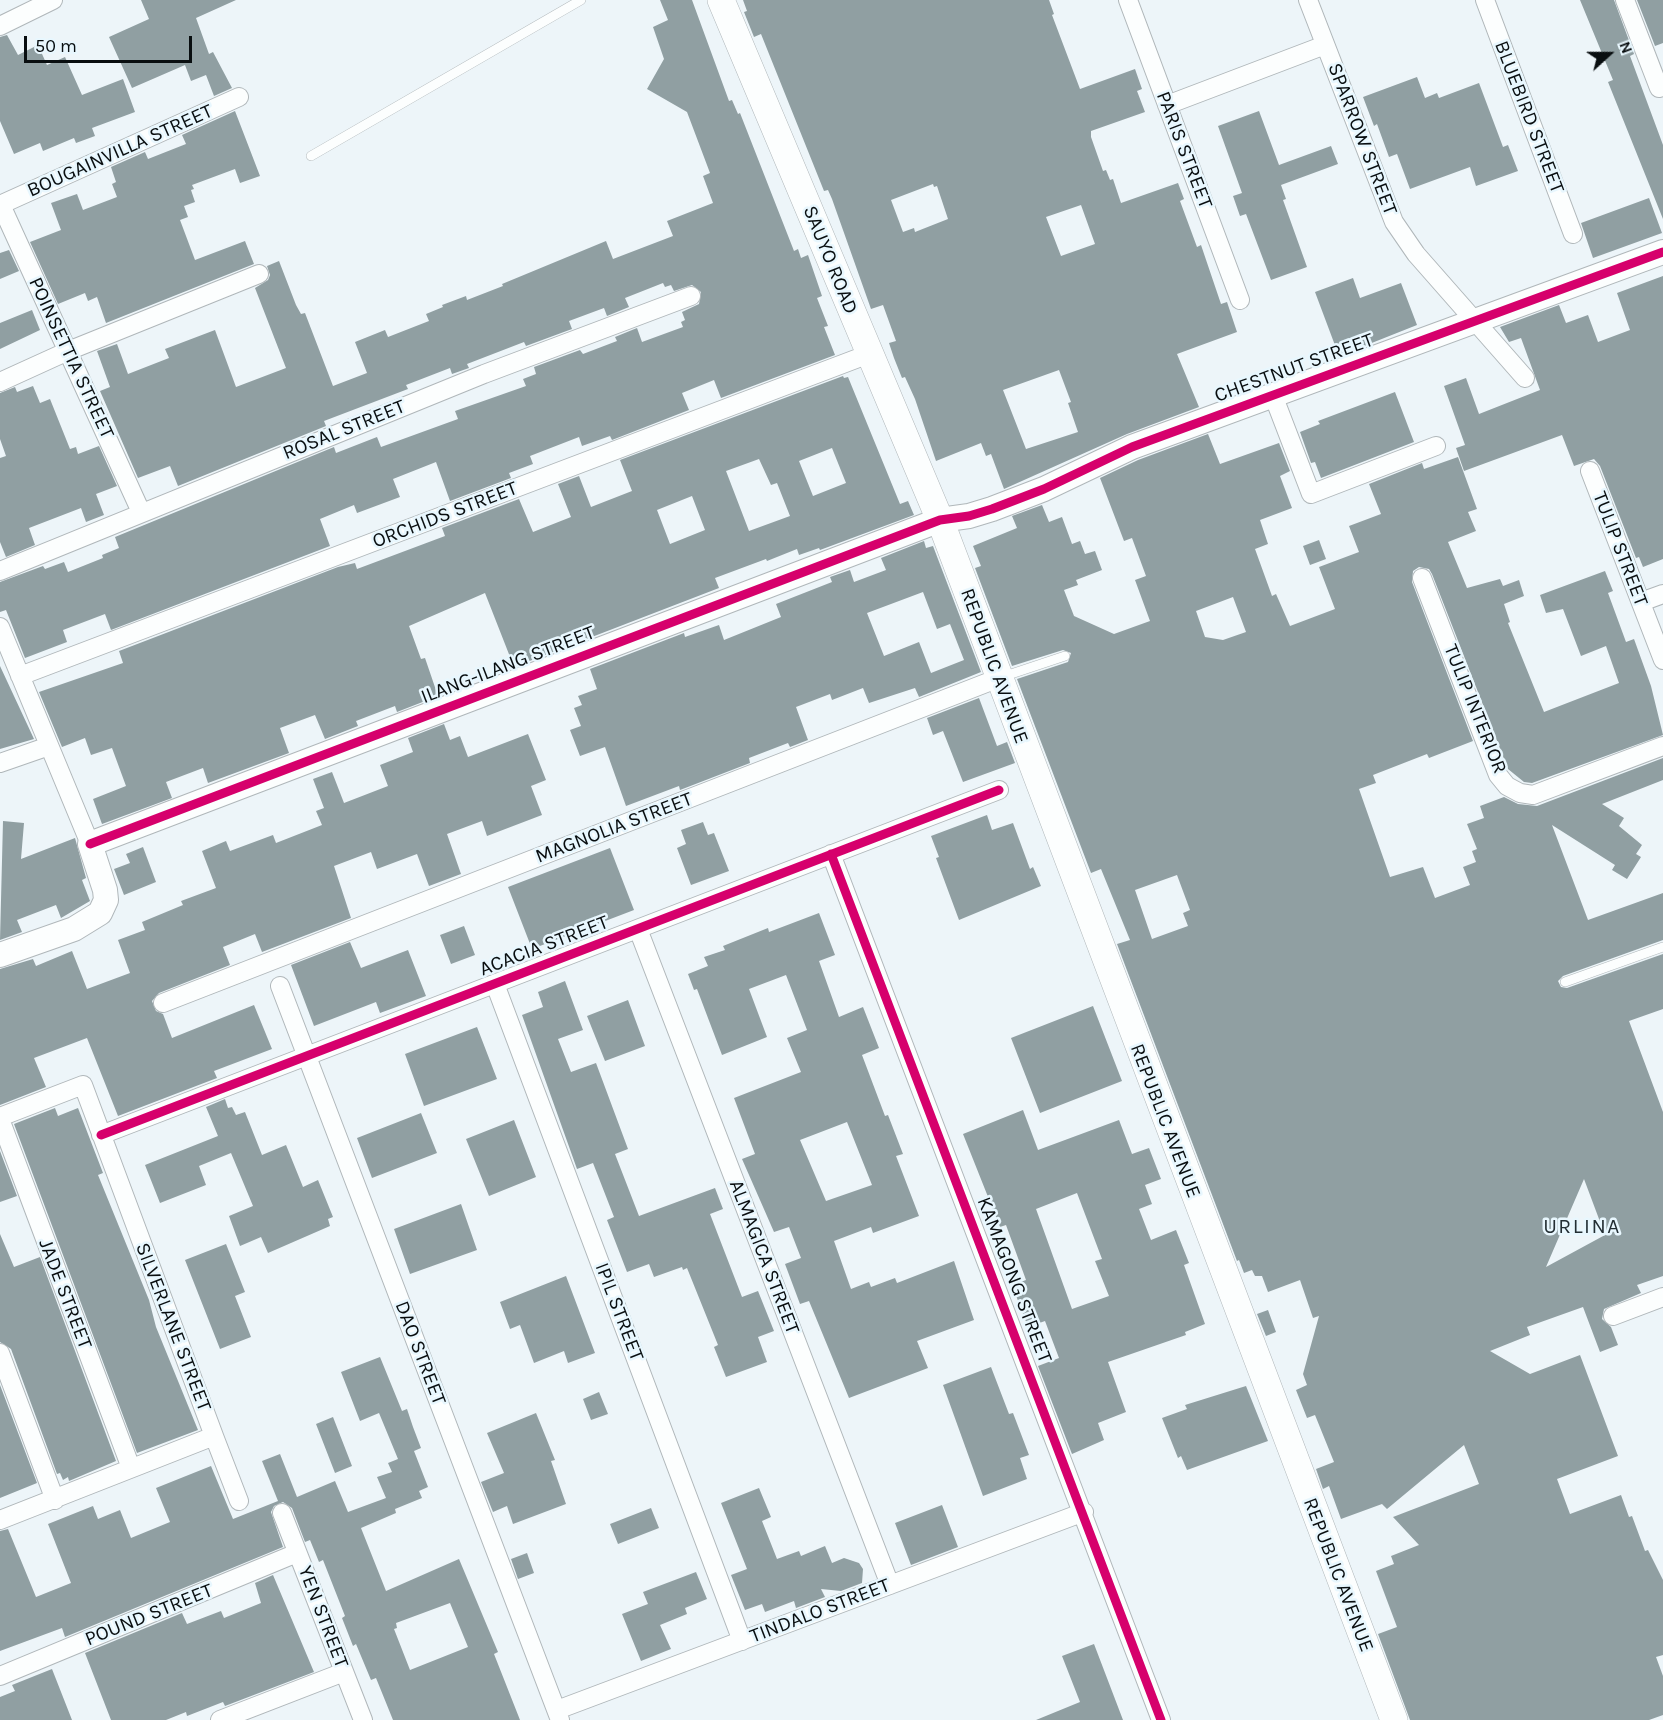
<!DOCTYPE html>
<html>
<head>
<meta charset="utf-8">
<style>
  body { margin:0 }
  #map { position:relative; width:1663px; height:1720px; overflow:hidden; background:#edf5f9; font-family:Karla,sans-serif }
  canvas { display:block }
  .north { position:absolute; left:1579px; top:24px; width:60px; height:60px; -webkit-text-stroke:4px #e8f7fe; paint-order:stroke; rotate:69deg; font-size:16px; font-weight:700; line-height:24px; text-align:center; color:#090e10 }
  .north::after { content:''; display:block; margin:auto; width:21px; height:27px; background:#090e10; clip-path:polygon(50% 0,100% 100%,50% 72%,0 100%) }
  .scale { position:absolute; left:24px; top:36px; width:168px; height:27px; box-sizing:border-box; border:3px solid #090e10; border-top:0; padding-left:8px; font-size:18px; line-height:21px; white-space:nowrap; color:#090e10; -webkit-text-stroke:4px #e8f7fe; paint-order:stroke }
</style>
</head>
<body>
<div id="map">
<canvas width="1663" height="1720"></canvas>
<div class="north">N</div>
<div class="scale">50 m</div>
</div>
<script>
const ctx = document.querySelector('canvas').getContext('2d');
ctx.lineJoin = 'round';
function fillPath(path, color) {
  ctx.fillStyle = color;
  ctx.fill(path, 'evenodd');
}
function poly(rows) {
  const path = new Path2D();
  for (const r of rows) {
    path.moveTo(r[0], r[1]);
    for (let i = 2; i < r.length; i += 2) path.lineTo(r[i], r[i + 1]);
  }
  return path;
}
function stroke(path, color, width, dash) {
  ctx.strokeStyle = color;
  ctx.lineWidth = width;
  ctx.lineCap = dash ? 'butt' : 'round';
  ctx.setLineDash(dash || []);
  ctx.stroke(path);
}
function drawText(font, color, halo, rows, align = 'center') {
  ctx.font = font + ' Karla,sans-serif';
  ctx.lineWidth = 5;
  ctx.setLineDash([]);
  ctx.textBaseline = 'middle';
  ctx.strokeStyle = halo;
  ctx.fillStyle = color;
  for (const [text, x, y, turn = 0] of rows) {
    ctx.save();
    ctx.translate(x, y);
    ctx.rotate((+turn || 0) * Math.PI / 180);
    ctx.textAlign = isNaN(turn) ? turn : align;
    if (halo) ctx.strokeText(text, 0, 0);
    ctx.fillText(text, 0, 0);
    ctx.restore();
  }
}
fillPath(poly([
  [141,0,236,0,196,18,209,54,213,52,232,88,214,96,206,75,191,81,185,65,132,88,109,37,149,19],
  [660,0,692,0,729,101,732,100,738,114,740,113,794,251,798,249,801,258,808,255,822,296,817,298,828,326,824,327,835,355,721,398,714,380,682,393,689,410,612,440,610,436,582,446,579,437,530,456,533,464,509,473,511,478,450,501,436,462,393,479,400,497,357,513,354,505,320,519,330,546,111,630,105,614,63,630,67,642,25,658,6,610,0,612,0,582,43,566,45,569,64,562,68,572,103,558,102,555,119,548,115,537,334,447,336,453,377,437,381,447,458,419,455,411,526,386,523,379,536,374,534,367,580,350,583,354,617,341,615,337,637,328,642,342,683,327,681,322,685,320,682,312,699,304,701,292,692,285,674,291,671,285,665,287,663,283,625,298,629,307,607,316,604,308,569,321,572,329,526,346,524,342,467,364,469,368,452,374,450,368,406,385,408,389,324,421,326,426,178,486,170,466,138,478,100,391,110,387,97,351,117,344,128,374,169,358,165,349,215,330,236,387,286,368,255,288,268,280,270,275,267,266,279,261,296,305,301,314,305,313,333,386,367,373,355,342,385,330,388,337,429,321,426,314,443,307,442,305,466,296,467,300,503,286,502,284,606,241,613,259,673,236,667,221,713,203,703,176,710,173,687,112,647,89,664,59,653,27,668,20],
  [743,0,1049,0,1054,14,1052,15,1080,89,1135,69,1142,89,1137,91,1145,112,1091,131,1091,137,1103,171,1106,170,1110,180,1113,179,1121,203,1178,183,1184,199,1180,201,1197,247,1201,245,1221,304,1227,302,1237,332,1177,354,1199,407,1127,434,1004,489,991,454,986,456,981,443,936,461,915,399,905,377,902,378,894,358,889,343,896,341,883,305,871,309,832,199,828,190,824,191,761,34,754,37,744,12,747,11],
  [933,184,934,187,937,186,948,219,915,232,914,228,903,232,891,200],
  [1081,205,1095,244,1061,256,1046,217],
  [1059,370,1071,402,1068,403,1078,432,1026,449,1003,390],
  [1580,0,1614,0,1634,54,1630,56,1663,145,1663,219,1608,82,1613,80],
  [1637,0,1663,0,1663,43,1655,46],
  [7,35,18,55,38,45,47,65,65,57,82,95,123,79,135,112,92,128,95,136,76,143,74,138,43,151,40,143,14,154,0,121,0,37],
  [1417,77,1425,98,1437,93,1439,98,1479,83,1503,147,1508,145,1518,171,1476,186,1470,167,1410,189,1397,154,1389,157,1377,124,1374,126,1363,97],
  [235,111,260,176,240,183,235,169,192,185,194,189,191,190,195,202,184,206,188,217,180,220,195,260,245,241,254,264,106,323,97,297,88,301,85,293,58,304,30,242,61,230,51,203,77,194,83,210,117,197,112,184,116,182,111,167,145,152,148,159,186,144,182,135],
  [1259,111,1279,165,1331,146,1338,164,1281,185,1286,199,1283,200,1307,267,1271,280,1246,214,1240,216,1233,196,1242,193,1218,126],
  [1649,198,1662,233,1593,258,1581,223],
  [9,250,19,271,0,279,0,253],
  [1663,276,1663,559,1643,567,1639,557,1636,558,1600,466,1594,459,1574,466,1562,435,1464,471,1456,448,1465,445,1444,386,1466,378,1479,414,1540,390,1521,338,1509,342,1500,327,1559,305,1566,323,1588,315,1598,342,1630,330,1617,293],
  [1353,278,1360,298,1401,283,1417,325,1339,356,1315,292],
  [32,310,40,330,0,349,0,323],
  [843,376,844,378,848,377,900,504,908,501,914,515,820,550,819,548,799,555,797,549,767,561,766,559,715,578,719,588,514,667,485,593,409,626,421,659,425,658,438,696,397,712,395,706,356,721,358,726,325,739,315,715,280,728,289,753,208,783,203,768,166,782,172,798,102,824,93,799,126,786,112,748,91,755,85,738,62,747,39,692,123,663,119,651,338,567,355,563,357,569,445,536,442,528,519,499,533,532,571,517,558,484,579,476,591,507,632,491,620,460],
  [832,448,846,483,813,496,799,461],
  [759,459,771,485,777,483,790,516,749,531,726,471],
  [692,496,705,530,670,544,657,510],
  [33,386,40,403,50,399,70,449,76,447,78,454,99,446,117,486,96,494,104,515,86,522,81,508,29,528,35,545,6,557,0,542,0,458,6,456,0,439,0,393,15,387,17,392],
  [1395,392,1414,442,1321,478,1315,462,1311,463,1300,432,1320,424,1318,421],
  [1208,434,1220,464,1279,443,1290,471,1280,476,1292,508,1260,520,1268,544,1255,549,1272,596,1276,594,1290,626,1335,609,1319,567,1359,552,1349,526,1381,514,1369,484,1422,463,1424,469,1458,457,1477,509,1468,512,1476,531,1448,542,1467,588,1500,579,1503,586,1519,580,1524,596,1504,604,1510,622,1508,623,1544,712,1619,683,1606,646,1581,656,1563,609,1546,613,1540,595,1605,571,1613,591,1608,593,1626,642,1634,639,1651,686,1663,735,1532,783,1524,782,1508,769,1432,574,1429,569,1419,567,1413,571,1412,582,1473,741,1429,758,1427,754,1373,775,1376,783,1359,789,1390,877,1423,867,1435,898,1470,885,1463,867,1476,862,1472,851,1477,849,1467,824,1484,818,1480,806,1504,797,1518,804,1537,806,1663,758,1663,780,1602,804,1624,818,1619,826,1642,845,1636,854,1641,857,1627,879,1612,870,1615,865,1552,825,1588,920,1663,893,1663,940,1563,976,1558,981,1561,987,1567,988,1663,954,1663,1009,1629,1021,1663,1112,1663,1276,1637,1285,1641,1293,1604,1309,1602,1319,1611,1327,1618,1345,1600,1352,1583,1307,1527,1327,1530,1335,1490,1351,1530,1374,1580,1355,1618,1456,1557,1479,1570,1514,1621,1495,1629,1517,1632,1516,1645,1551,1648,1550,1663,1580,1663,1655,1656,1657,1663,1676,1663,1715,1649,1720,1410,1720,1378,1634,1397,1627,1376,1571,1394,1564,1391,1556,1419,1545,1393,1517,1479,1484,1464,1445,1387,1509,1382,1504,1341,1519,1329,1486,1323,1489,1316,1469,1334,1462,1315,1415,1307,1418,1296,1390,1307,1385,1303,1374,1319,1316,1313,1318,1300,1280,1268,1292,1262,1276,1255,1276,1252,1270,1244,1273,1239,1260,1237,1261,1117,944,1130,940,1101,869,1091,873,1017,679,1068,662,1071,653,1063,650,1012,666,975,568,981,566,973,546,1017,528,1012,516,1042,505,1049,522,1062,517,1072,544,1080,541,1085,554,1095,551,1102,570,1076,580,1078,585,1064,590,1074,616,1114,634,1150,621,1135,580,1146,576,1132,538,1124,541,1100,478,1138,460],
  [1233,597,1246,632,1223,640,1205,637,1196,611],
  [1177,875,1190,910,1183,913,1188,926,1152,939,1135,890],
  [1584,1179,1605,1235,1546,1267],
  [1319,540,1326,559,1310,565,1303,546],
  [924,541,926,548,933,546,981,672,919,697,915,688,869,703,863,688,832,700,830,694,796,707,808,740,790,747,788,743,749,758,750,763,680,790,679,786,626,806,605,747,580,756,570,730,581,726,574,708,582,705,578,696,597,689,590,669,684,633,685,637,719,625,724,640,781,617,776,604,832,582,830,577,850,570,854,582,886,570,881,558],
  [923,592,937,629,950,624,964,660,931,673,919,642,884,656,867,613],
  [0,666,34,739,0,749],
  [979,698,997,746,1007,742,1015,763,963,782,943,731,933,735,927,718],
  [444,724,450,740,460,736,468,757,528,734,546,780,531,786,542,815,487,836,482,821,447,834,461,874,429,886,417,854,377,869,371,852,334,866,351,918,262,952,255,934,223,947,230,965,159,993,152,1001,156,1011,163,1014,172,1038,254,1005,272,1049,214,1071,217,1078,118,1116,87,1038,34,1058,46,1087,0,1105,0,969,33,959,36,966,72,951,87,989,130,973,118,940,145,930,142,922,183,905,181,901,216,888,202,851,226,841,230,851,273,835,276,843,322,825,316,811,324,808,313,779,332,772,344,803,388,786,380,765,413,752,408,738],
  [987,815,992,830,1013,823,1030,869,1033,867,1041,886,959,920,936,858,939,857,931,836],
  [3,821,24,823,21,859,75,838,86,878,82,880,90,901,61,918,56,905,17,920,22,932,0,940],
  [703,822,708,835,714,833,729,871,691,885,677,848,686,844,681,830],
  [143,847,156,882,124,895,114,869,130,863,126,854],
  [610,848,634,910,532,949,508,887],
  [819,913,835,955,819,961,839,1017,863,1007,879,1048,862,1055,885,1116,888,1115,903,1154,896,1156,919,1216,873,1233,871,1227,834,1241,851,1289,869,1282,871,1287,895,1278,897,1283,954,1261,974,1320,917,1341,928,1368,849,1398,809,1301,800,1304,785,1264,801,1258,789,1227,774,1232,742,1159,755,1154,734,1098,801,1072,787,1038,807,1030,786,975,749,989,767,1037,722,1055,697,989,694,990,688,974,708,966,704,957,725,950,723,946,768,928,769,932],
  [847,1122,872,1185,826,1201,800,1140],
  [464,926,475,955,451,964,440,935],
  [350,942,361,968,408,950,426,996,380,1013,376,1002,314,1026,291,965],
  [565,981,583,1030,558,1039,571,1072,596,1063,628,1149,615,1154,639,1216,715,1188,723,1209,710,1214,742,1297,758,1291,774,1331,758,1337,767,1362,726,1377,714,1347,718,1345,687,1268,683,1270,682,1267,654,1277,649,1264,627,1272,607,1220,614,1217,593,1163,577,1169,522,1015,543,1007,538,992],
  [628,1000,645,1046,605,1061,587,1016],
  [1093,1006,1122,1081,1040,1113,1011,1038],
  [477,1027,497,1079,424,1106,405,1054],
  [225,1099,228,1108,232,1107,236,1115,245,1112,262,1155,286,1145,303,1187,318,1180,333,1217,328,1219,330,1226,268,1253,261,1237,240,1246,229,1216,253,1206,231,1153,199,1166,206,1185,160,1203,145,1165,218,1136,206,1107],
  [55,1108,58,1116,78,1108,103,1173,98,1175,149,1300,156,1327,198,1430,137,1453,14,1124],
  [1023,1110,1038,1150,1119,1120,1132,1154,1149,1148,1161,1179,1145,1185,1152,1204,1139,1209,1151,1240,1176,1230,1189,1263,1184,1265,1205,1324,1185,1332,1186,1335,1108,1362,1126,1412,1098,1423,1104,1440,1072,1454,1038,1366,1059,1358,1045,1321,1028,1327,1012,1285,1026,1280,1006,1225,1000,1227,963,1134],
  [1077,1193,1102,1259,1095,1261,1109,1296,1072,1309,1036,1209],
  [421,1113,437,1153,372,1178,357,1138],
  [514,1120,536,1177,489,1196,466,1139],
  [0,1151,17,1196,0,1202],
  [461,1204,477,1250,410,1274,394,1229],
  [0,1234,14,1267,40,1257,116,1461,69,1481,68,1477,63,1480,60,1473,57,1474,11,1349,0,1342],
  [226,1244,245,1292,235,1296,251,1337,220,1349,185,1260],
  [566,1276,595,1353,568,1363,564,1351,534,1363,520,1325,510,1329,500,1302],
  [1268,1310,1276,1332,1266,1336,1257,1314],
  [380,1357,402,1411,407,1409,413,1427,421,1448,414,1451,428,1487,419,1491,422,1498,395,1509,396,1513,361,1528,386,1591,459,1559,498,1652,494,1654,520,1720,393,1720,376,1678,371,1680,356,1644,353,1646,342,1618,345,1616,323,1560,319,1562,310,1540,305,1542,292,1508,283,1502,274,1506,271,1512,283,1547,65,1637,62,1628,0,1651,0,1531,8,1529,36,1597,71,1583,48,1524,93,1506,98,1519,120,1510,131,1538,170,1522,156,1488,211,1466,233,1519,278,1501,262,1461,280,1454,297,1497,335,1481,348,1512,386,1498,377,1477,392,1472,388,1463,398,1459,379,1413,360,1421,341,1372],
  [450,1603,468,1647,410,1670,394,1629,397,1628,396,1623],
  [991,1367,1009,1414,1013,1413,1029,1455,1020,1458,1027,1479,983,1496,943,1385],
  [0,1385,37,1483,0,1498],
  [1246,1386,1268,1441,1187,1470,1181,1456,1178,1458,1162,1418,1187,1409,1185,1405],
  [599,1392,608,1414,591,1420,583,1399],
  [536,1413,555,1460,551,1461,566,1504,513,1524,507,1506,493,1512,481,1482,504,1473,487,1433],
  [333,1417,352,1466,335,1473,316,1424],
  [759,1488,771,1517,762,1521,777,1559,799,1551,801,1556,825,1546,832,1563,844,1558,859,1563,863,1569,862,1583,841,1591,821,1589,825,1597,796,1608,794,1601,765,1612,762,1604,745,1610,731,1575,747,1569,721,1503],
  [942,1505,958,1547,911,1565,895,1523],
  [651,1508,659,1528,618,1544,610,1524],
  [527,1553,534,1573,518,1579,511,1559],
  [696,1572,707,1599,685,1608,687,1614,660,1625,671,1649,641,1661,622,1614,648,1604,643,1592],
  [273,1575,314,1672,225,1706,223,1702,187,1716,186,1712,166,1720,111,1720,85,1653,182,1613,187,1624,221,1611,224,1618,261,1603,255,1583],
  [1094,1644,1123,1720,1036,1720,1080,1702,1062,1656],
  [52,1669,72,1720,0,1720,0,1697,15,1691,12,1685]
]), '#909fa2');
const service = poly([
  [311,156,581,0],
  [1002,677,1065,656],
  [1565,982,1663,947]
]);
const minor = poly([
  [1128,0,1240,300],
  [1308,0,1394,222,1416,254,1525,378],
  [1485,0,1573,234],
  [1625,0,1659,88,1663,87],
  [0,26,53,0],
  [1167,105,1325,45],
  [0,205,239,97],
  [1,205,141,512],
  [0,382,68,351,259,274],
  [1273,395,1311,494,1436,446],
  [1590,471,1663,660],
  [0,571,484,374,691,296],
  [1422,578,1498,775,1507,786,1520,793,1533,795,1663,746],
  [1641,602,1663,594],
  [0,627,90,844],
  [20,676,869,354],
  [0,763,49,746],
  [831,854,1161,1720],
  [638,929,890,1585],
  [495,984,742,1641],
  [280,986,560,1720],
  [163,1003,999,678],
  [0,1117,83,1085,214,1436,0,1520],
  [0,1119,131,1468],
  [101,1135,999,790],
  [1613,1316,1663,1297],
  [0,1353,55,1500],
  [214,1436,239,1501],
  [282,1513,363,1720],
  [0,1676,297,1553],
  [557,1710,1084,1512],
  [220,1720,344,1672]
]);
const tertiary = poly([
  [0,955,74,929,100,913,106,900,105,890,90,844,940,520,969,516,992,509,1044,489,1132,447,1663,252]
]);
const secondary = poly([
  [721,0,940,520,1394,1720]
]);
stroke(service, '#b0b7ba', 10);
stroke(minor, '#b0b7ba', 20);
stroke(tertiary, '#b0b7ba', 26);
stroke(secondary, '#b0b7ba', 28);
stroke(service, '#fcfefe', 9);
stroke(minor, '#fcfefe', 18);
stroke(tertiary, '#fcfefe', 24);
stroke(secondary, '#fcfefe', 27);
stroke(poly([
  [90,844,940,520,969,516,992,509,1044,489,1132,447,1663,252],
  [831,854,1161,1720],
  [101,1135,999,790]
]), '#d6006c', 9);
drawText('20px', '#090e10', '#e8f7fe', [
  ["BLUEBIRD STREET",1529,117,69],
  ["SPARROW STREET",1362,139,69],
  ["PARIS STREET",1184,150,69],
  ["BOUGAINVILLA STREET",120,151,-24],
  ["SAUYO ROAD",830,260,68],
  ["POINSETTIA STREET",71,358,65],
  ["CHESTNUT STREET",1294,368,-20],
  ["ROSAL STREET",344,430,-22],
  ["ORCHIDS STREET",445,515,-21],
  ["TULIP STREET",1620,549,69],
  ["ILANG-ILANG STREET",508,665,-21],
  ["REPUBLIC AVENUE",994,666,70],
  ["TULIP INTERIOR",1475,709,68],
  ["MAGNOLIA STREET",614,828,-21],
  ["ACACIA STREET",544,946,-21],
  ["REPUBLIC AVENUE",1165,1121,69],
  ["ALMAGICA STREET",764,1257,69],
  ["KAMAGONG STREET",1014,1280,69],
  ["JADE STREET",65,1294,69],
  ["IPIL STREET",619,1312,69],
  ["SILVERLANE STREET",173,1327,69],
  ["DAO STREET",420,1353,69],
  ["REPUBLIC AVENUE",1338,1575,69],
  ["TINDALO STREET",820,1611,-21],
  ["POUND STREET",149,1615,-22],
  ["YEN STREET",323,1617,69]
]);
ctx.letterSpacing = '1.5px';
drawText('21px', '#232e33', '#e8f7fe', [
  ["URLINA",1582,1227]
]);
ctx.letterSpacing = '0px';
</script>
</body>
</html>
